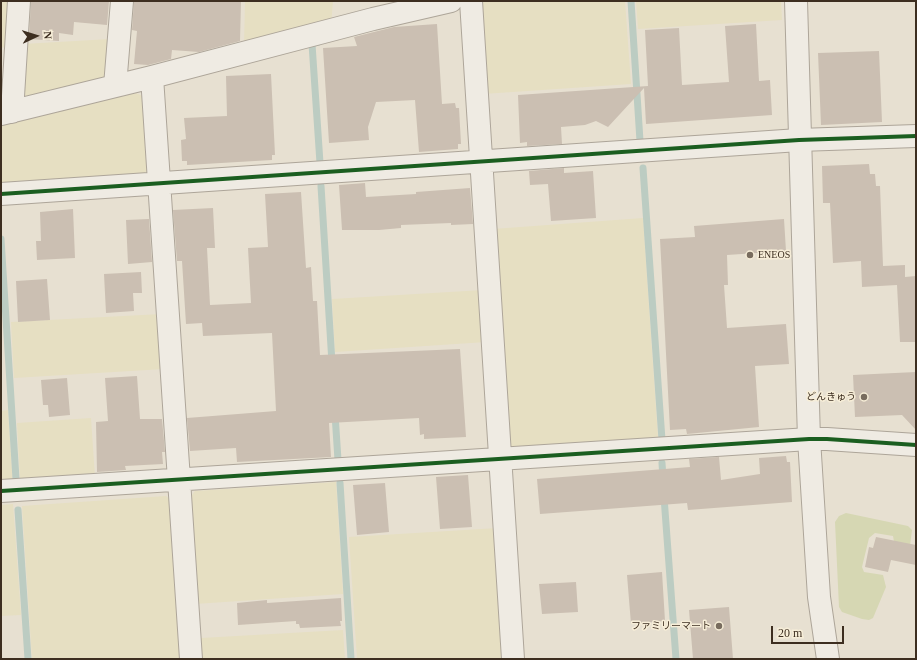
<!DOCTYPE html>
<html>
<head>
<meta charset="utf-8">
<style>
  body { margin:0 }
  #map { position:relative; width:917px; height:660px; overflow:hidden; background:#e7e0d1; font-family:"Times New Roman",serif }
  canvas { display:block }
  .frame { position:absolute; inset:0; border:2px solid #3d2e20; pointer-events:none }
  .north { position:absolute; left:16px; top:16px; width:40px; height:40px; -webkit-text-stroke:3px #f7eed8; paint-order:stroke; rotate:86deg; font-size:11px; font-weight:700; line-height:16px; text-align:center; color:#3d2e20 }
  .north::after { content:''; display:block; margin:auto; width:14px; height:18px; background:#3d2e20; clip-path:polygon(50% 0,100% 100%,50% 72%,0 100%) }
  .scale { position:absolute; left:771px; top:626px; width:73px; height:18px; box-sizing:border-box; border:2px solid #3d2e20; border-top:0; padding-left:5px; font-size:12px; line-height:14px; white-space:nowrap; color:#3d2e20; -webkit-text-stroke:3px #f7eed8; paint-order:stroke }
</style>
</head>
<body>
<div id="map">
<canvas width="917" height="660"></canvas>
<div class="frame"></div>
<div class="north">N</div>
<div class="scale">20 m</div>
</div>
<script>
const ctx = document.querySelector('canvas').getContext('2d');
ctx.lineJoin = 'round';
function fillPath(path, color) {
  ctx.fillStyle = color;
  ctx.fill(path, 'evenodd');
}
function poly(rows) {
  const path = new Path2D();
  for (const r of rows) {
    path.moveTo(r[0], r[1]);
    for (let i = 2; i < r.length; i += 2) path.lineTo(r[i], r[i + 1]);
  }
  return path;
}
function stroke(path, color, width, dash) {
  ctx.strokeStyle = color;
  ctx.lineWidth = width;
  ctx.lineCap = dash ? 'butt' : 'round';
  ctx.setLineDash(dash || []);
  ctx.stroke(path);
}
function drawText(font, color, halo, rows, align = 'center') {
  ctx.font = font + ' "Times New Roman","Noto Sans JP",serif';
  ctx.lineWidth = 3;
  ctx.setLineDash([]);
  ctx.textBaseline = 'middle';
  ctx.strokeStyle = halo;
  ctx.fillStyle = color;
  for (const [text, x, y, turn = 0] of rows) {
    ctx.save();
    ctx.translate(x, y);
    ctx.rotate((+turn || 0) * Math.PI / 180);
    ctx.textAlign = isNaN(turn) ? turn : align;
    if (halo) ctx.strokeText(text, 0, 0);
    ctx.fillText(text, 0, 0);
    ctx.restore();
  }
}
fillPath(poly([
  [1,1,12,1,9,46,1,48],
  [245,1,333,1,331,25,244,46],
  [481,1,625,1,631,84,483,94],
  [636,1,781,1,782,20,638,29],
  [110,39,105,83,22,104,23,44],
  [136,93,145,97,149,168,144,174,1,184,1,125],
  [643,218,658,438,514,449,505,440,493,229],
  [483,290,486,342,335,352,332,299],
  [161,314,164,369,14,378,11,322],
  [8,410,13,485,1,486,1,411],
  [91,418,95,477,20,480,17,423],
  [336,482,343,594,195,604,189,499,195,491],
  [166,496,173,502,184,659,32,659,22,506],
  [13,504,21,615,1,616,1,505],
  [498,528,505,659,357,659,349,537],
  [343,630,345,659,199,659,198,642,201,638]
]), '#e6dfc2');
fillPath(poly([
  [846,513,908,526,912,530,910,546,895,547,893,536,875,533,869,538,862,567,864,572,883,575,886,587,873,618,869,620,862,619,842,612,839,607,835,522,839,516]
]), '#d6d7b3');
stroke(poly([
  [631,1,640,141],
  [319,42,312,44,320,163],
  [643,168,662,440],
  [321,186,332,363],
  [1,239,16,479],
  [335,414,338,460],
  [662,463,663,478],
  [340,483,351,659],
  [664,497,676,659],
  [18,510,28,659]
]), '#bcccc2', 7);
fillPath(poly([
  [31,1,109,1,107,25,74,22,73,35,59,33,59,41,29,39],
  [134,1,241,1,240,41,199,52,172,50,171,59,148,65,134,64,137,31,132,30],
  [437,24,442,104,455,103,456,108,459,108,461,144,458,144,458,149,419,152,415,100,376,102,368,127,369,140,329,143,323,48,357,46,354,37,394,27],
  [756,24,759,81,770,80,772,115,646,124,644,88,608,127,596,121,585,125,561,127,562,144,527,146,527,142,520,143,518,95,648,86,645,30,679,28,682,85,729,82,725,26],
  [879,51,882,122,821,125,818,53],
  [271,74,275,155,272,155,272,160,187,165,187,161,182,161,181,140,186,139,184,118,227,116,226,76],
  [869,164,870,174,875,174,876,186,880,186,883,266,905,265,905,277,916,276,916,342,900,342,897,285,862,287,861,261,833,263,830,203,823,203,822,166],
  [564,168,564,173,593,171,596,218,551,221,548,184,530,185,529,171],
  [365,183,366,197,416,194,416,192,470,188,473,224,451,225,451,223,401,225,401,228,379,230,342,230,339,185],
  [301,192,306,268,311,267,313,301,317,301,320,355,460,349,466,437,424,439,424,434,420,435,419,418,329,423,331,457,237,462,236,448,190,451,187,418,276,411,272,333,203,336,202,323,186,324,182,261,177,261,173,210,213,208,215,248,207,248,210,305,251,303,248,248,268,247,265,194],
  [73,209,75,258,37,260,36,241,41,241,40,212],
  [149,219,152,262,128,264,126,220],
  [784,219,786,251,727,255,728,285,724,285,727,328,786,324,789,364,755,366,759,427,687,434,686,429,670,430,660,239,695,237,694,226],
  [141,272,142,293,133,293,134,311,106,313,104,274],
  [47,279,50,320,18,322,16,281],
  [916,372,916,430,902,415,855,417,853,375],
  [137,376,140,419,162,419,165,452,162,452,163,464,125,466,126,470,97,472,96,422,108,421,105,378],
  [67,378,70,415,49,417,48,405,43,405,41,380],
  [786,456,787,462,790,462,792,502,688,510,687,503,540,514,537,479,690,467,689,459,719,457,721,480,760,474,759,458],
  [468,475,472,527,440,529,436,477],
  [385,483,389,532,357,535,353,485],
  [876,537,916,545,916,565,891,560,888,572,865,567,869,547,873,548],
  [662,572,665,621,631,624,627,575],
  [576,582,578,612,542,614,539,584],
  [341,598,342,621,340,621,341,626,300,628,299,624,296,624,296,621,238,625,237,603,267,600,267,603],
  [729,607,733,659,693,659,689,610]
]), '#cbbfb2');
const minor = poly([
  [471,1,513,659],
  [152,77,191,659],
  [115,86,122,1],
  [12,112,19,1],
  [1,114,152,77,373,19,451,1],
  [1,194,799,140,916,136],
  [1,491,809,439,827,439,916,445]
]);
const tertiary = poly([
  [796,1,809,439,819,597,828,659]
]);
stroke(minor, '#ada599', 24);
stroke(tertiary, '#ada599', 24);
stroke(minor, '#efebe3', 22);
stroke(tertiary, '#efebe3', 22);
stroke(poly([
  [1,194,799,140,916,136],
  [1,491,809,439,827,439,916,445]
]), '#1b5e20', 4);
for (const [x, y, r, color] of [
  [750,255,4,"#786c5e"],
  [864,397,4,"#786c5e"],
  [719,626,4,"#786c5e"]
]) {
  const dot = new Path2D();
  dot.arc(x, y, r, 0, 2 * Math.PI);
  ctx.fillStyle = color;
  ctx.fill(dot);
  stroke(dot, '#f7eed8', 1.5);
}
drawText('10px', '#3d2e20', '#f7eed8', [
  ["ENEOS",758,255,"left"],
  ["どんきゅう",856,397],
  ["ファミリーマート",711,626]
], 'right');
</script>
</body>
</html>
